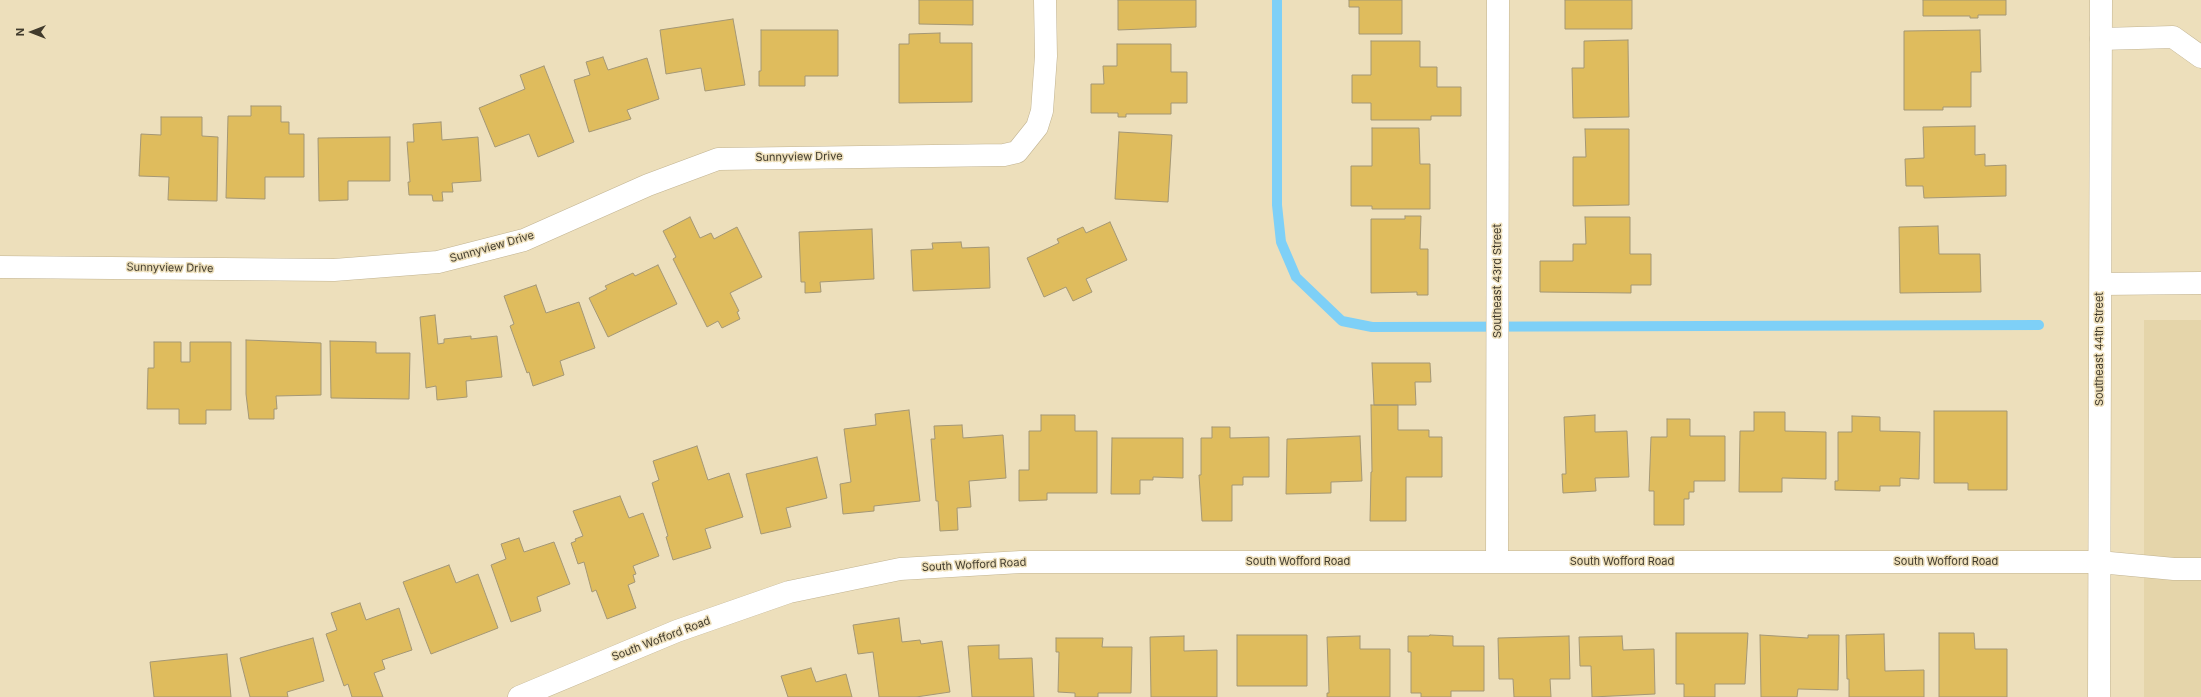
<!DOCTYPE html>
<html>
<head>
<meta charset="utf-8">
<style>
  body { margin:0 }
  #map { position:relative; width:2201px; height:697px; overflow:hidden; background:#eddfbb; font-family:Inter,sans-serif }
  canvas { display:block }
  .north { position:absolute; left:12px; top:12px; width:40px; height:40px; -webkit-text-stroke:3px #eddfbb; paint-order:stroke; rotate:270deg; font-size:11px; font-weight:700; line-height:16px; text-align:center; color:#413b2d }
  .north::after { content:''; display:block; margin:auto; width:14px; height:18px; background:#413b2d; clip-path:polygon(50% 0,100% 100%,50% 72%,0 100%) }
</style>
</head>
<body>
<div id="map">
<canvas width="2201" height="697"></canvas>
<div class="north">N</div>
</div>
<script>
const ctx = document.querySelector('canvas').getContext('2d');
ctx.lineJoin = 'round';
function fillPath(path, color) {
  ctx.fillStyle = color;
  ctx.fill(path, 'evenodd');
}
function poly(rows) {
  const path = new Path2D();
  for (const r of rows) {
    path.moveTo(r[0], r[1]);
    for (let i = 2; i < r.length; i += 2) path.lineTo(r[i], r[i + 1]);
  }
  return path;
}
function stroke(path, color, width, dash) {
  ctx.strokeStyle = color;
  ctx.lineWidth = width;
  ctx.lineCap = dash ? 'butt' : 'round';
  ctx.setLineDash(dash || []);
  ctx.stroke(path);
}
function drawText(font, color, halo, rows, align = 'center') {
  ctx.font = font + ' Inter,sans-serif';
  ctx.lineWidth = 3;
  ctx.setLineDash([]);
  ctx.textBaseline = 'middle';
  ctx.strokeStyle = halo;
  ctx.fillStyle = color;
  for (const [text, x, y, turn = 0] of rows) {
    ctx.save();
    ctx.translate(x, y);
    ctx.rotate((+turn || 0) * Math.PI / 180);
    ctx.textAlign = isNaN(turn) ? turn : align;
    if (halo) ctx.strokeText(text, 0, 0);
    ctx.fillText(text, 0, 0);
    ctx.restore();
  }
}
fillPath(poly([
  [2144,320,2201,320,2201,697,2144,697]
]), '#e5d5aa');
stroke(poly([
  [1277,0,1277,205,1281,242,1296,277,1342,321,1372,327,2039,325]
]), '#7ed0f7', 10);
const building = poly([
  [919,0,973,0,973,25,919,24,919,0],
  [1118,0,1196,0,1196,27,1118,30,1118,0],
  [1349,0,1402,0,1402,34,1359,34,1359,7,1349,7,1349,0],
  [1565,0,1632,0,1632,29,1565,29,1565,0],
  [1923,0,2006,0,2006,15,1978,15,1978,18,1970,18,1970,16,1923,16,1923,0],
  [733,19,745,85,705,91,701,68,666,74,660,30,733,19],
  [761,30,838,30,838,76,805,76,805,86,759,86,759,71,761,71,761,30],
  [1980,30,1981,72,1971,72,1971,107,1943,107,1943,110,1904,110,1904,31,1980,30],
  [940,33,940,43,972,43,972,102,899,103,899,44,909,44,909,34,940,33],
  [1628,40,1629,117,1573,118,1572,68,1584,68,1584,41,1628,40],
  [1371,41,1420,41,1420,67,1437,67,1437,87,1461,87,1461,116,1431,116,1431,120,1371,120,1371,103,1352,103,1352,75,1371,75,1371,41],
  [1117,44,1171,44,1171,72,1187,72,1187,103,1171,103,1171,114,1126,114,1126,117,1118,117,1118,113,1091,113,1091,84,1104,84,1103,66,1117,66,1117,44],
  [603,57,608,70,647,58,659,99,627,110,631,119,589,132,574,80,590,75,586,62,603,57],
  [544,66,574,142,538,157,529,134,495,147,479,108,525,89,520,75,544,66],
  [251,106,281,106,281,122,289,122,289,134,304,134,304,177,265,177,265,199,226,198,228,116,251,116,251,106],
  [161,117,202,117,202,136,218,137,217,201,168,200,169,177,139,176,141,134,161,135,161,117],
  [441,122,442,140,478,137,481,181,452,183,453,192,442,192,443,201,433,201,432,195,409,195,408,182,410,182,407,142,414,142,413,124,441,122],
  [1975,126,1975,155,1985,154,1985,166,2006,165,2006,196,1924,198,1923,186,1906,186,1905,159,1924,158,1923,127,1975,126],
  [1372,128,1419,128,1420,164,1430,164,1430,209,1372,209,1372,206,1351,206,1351,166,1372,166,1372,128],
  [1585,129,1629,129,1629,205,1573,206,1573,157,1586,157,1585,129],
  [1119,132,1172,135,1168,202,1115,199,1119,132],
  [390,137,390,181,348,181,348,200,319,201,318,138,390,137],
  [1405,216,1421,216,1420,249,1428,249,1428,295,1417,295,1417,292,1371,293,1371,219,1405,219,1405,216],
  [690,217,700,238,711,233,714,239,737,227,762,277,730,293,739,311,737,312,740,319,722,328,718,321,707,327,673,259,676,257,663,231,690,217],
  [1585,217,1630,217,1630,254,1651,254,1651,285,1631,285,1631,293,1540,292,1540,261,1573,261,1573,244,1586,244,1585,217],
  [1110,222,1127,260,1086,279,1092,292,1073,301,1066,287,1044,297,1027,258,1059,243,1057,239,1083,227,1086,233,1110,222],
  [1938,226,1939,254,1980,254,1981,292,1900,293,1899,227,1938,226],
  [872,229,874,279,820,282,821,292,805,293,805,282,801,282,799,232,872,229],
  [961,242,962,248,989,247,990,288,913,291,911,250,933,249,932,243,961,242],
  [658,265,677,304,608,337,589,298,607,289,605,286,633,273,635,276,658,265],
  [536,285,546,313,579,302,595,348,560,361,564,375,533,386,529,372,527,373,510,326,514,324,504,296,536,285],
  [435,315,438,344,444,343,444,339,471,336,471,339,497,336,502,377,466,381,467,397,437,400,436,386,426,388,420,317,435,315],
  [246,340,321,343,321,395,276,396,277,409,274,409,274,419,249,419,246,394,246,340],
  [330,341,376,342,376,353,410,353,409,399,331,398,330,341],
  [154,342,181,342,181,362,190,362,190,342,231,342,231,410,206,410,206,424,179,424,179,409,147,409,148,368,154,368,154,342],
  [1372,363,1430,363,1431,382,1415,382,1416,405,1374,405,1372,363],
  [1371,405,1398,405,1398,430,1429,430,1429,437,1442,437,1442,477,1406,477,1406,521,1370,521,1371,472,1372,472,1371,405],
  [909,410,920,501,874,506,874,511,843,514,840,484,851,482,844,429,876,425,875,414,909,410],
  [1934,411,2007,411,2007,490,1968,490,1968,483,1934,483,1934,411],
  [1754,412,1785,412,1785,431,1826,432,1826,479,1782,478,1782,492,1739,492,1740,431,1754,431,1754,412],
  [1041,415,1075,415,1075,431,1097,431,1097,493,1047,493,1047,500,1019,501,1019,470,1029,470,1029,431,1041,431,1041,415],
  [1595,415,1595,432,1627,431,1629,477,1595,478,1596,491,1563,493,1562,474,1566,474,1564,417,1595,415],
  [1852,416,1880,417,1880,431,1920,432,1919,479,1900,478,1900,486,1880,486,1880,491,1835,490,1835,481,1838,481,1838,432,1852,432,1852,416],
  [1667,419,1690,419,1690,436,1725,436,1725,481,1694,481,1694,492,1689,492,1689,499,1684,499,1684,525,1654,525,1654,491,1649,491,1651,437,1667,437,1667,419],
  [962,425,963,438,1003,435,1006,478,969,481,971,507,957,508,958,530,940,531,938,501,936,501,931,439,935,439,934,426,962,425],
  [1212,427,1230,427,1230,438,1269,437,1269,477,1243,477,1243,485,1232,485,1232,521,1202,521,1199,475,1201,475,1201,438,1212,438,1212,427],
  [1360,436,1362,481,1331,482,1331,493,1286,494,1287,439,1360,436],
  [1112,438,1183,438,1183,478,1153,477,1153,480,1140,480,1140,494,1111,494,1112,438],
  [697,446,708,480,729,473,743,517,705,529,711,548,673,560,666,537,668,536,652,483,659,480,653,461,697,446],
  [817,457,827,498,786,508,791,527,761,534,746,474,817,457],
  [620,496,629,518,643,513,659,556,633,566,636,574,633,575,635,582,628,585,636,608,607,619,596,590,592,592,584,562,578,564,571,543,576,541,575,539,583,536,573,511,620,496],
  [519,538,524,552,554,542,570,584,537,597,541,611,511,622,491,565,506,559,501,544,519,538],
  [449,565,456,583,478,574,498,628,431,654,403,582,449,565],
  [360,603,366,620,399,608,412,650,382,660,385,669,374,673,383,697,352,697,348,684,344,686,326,634,337,630,331,613,360,603],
  [899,618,902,642,920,640,921,644,942,641,950,692,916,697,879,697,873,652,858,654,853,625,899,618],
  [1676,633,1748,633,1745,684,1715,684,1715,697,1684,697,1684,684,1676,684,1676,633],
  [1939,633,1974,633,1975,649,2007,649,2007,697,1939,697,1939,633],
  [1884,634,1885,671,1924,670,1924,697,1849,697,1849,679,1847,679,1846,635,1884,634],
  [1237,635,1307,635,1307,686,1237,686,1237,635],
  [1430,635,1453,636,1453,646,1484,646,1484,691,1451,691,1451,697,1421,697,1421,693,1411,693,1411,652,1408,652,1408,636,1429,636,1430,635],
  [1760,635,1808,638,1808,635,1839,635,1838,690,1798,689,1797,697,1761,697,1760,635],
  [1184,636,1184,651,1217,650,1217,697,1151,697,1150,637,1184,636],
  [1360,636,1360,649,1390,649,1390,697,1327,697,1327,693,1329,693,1327,637,1360,636],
  [1569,636,1570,679,1550,679,1551,697,1514,697,1513,679,1499,679,1498,638,1569,636],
  [1622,636,1623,650,1654,649,1655,694,1592,697,1591,666,1580,666,1579,637,1622,636],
  [313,638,324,681,287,692,288,697,250,697,240,658,313,638],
  [1056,638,1103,638,1102,647,1132,647,1131,693,1098,693,1098,697,1075,697,1075,693,1058,692,1059,652,1056,652,1056,638],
  [999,645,999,659,1032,658,1034,697,972,697,968,646,999,645],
  [227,654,231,697,154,697,150,662,227,654],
  [811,668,816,682,846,674,852,697,788,697,781,676,811,668]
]);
fillPath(building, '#dfbc5d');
stroke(building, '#a49775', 1);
const minor = poly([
  [2101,39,2173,37,2201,57],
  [0,267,334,270,438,262,524,240,648,185,718,159,1004,155,1017,152,1037,127,1042,111,1046,56,1045,0],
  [2101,284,2201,283],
  [1497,562,1498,0],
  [519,697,677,631,789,592,900,569,1021,562,2099,562,2174,569,2201,569]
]);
const major = poly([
  [2099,697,2101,0]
]);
stroke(minor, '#c1b391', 23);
stroke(major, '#c1b391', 23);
stroke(minor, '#fff', 22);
stroke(major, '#fff', 22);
drawText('11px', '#413b2d', '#eddfbb', [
  ["Sunnyview Drive",799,157,-1],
  ["Sunnyview Drive",492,247,-16],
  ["Sunnyview Drive",170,268,1],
  ["Southeast 43rd Street",1498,281,-90],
  ["Southeast 44th Street",2100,349,-90],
  ["South Wofford Road",1298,562],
  ["South Wofford Road",1622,562],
  ["South Wofford Road",1946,562],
  ["South Wofford Road",974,565,-3],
  ["South Wofford Road",661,639,-21]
]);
</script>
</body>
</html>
